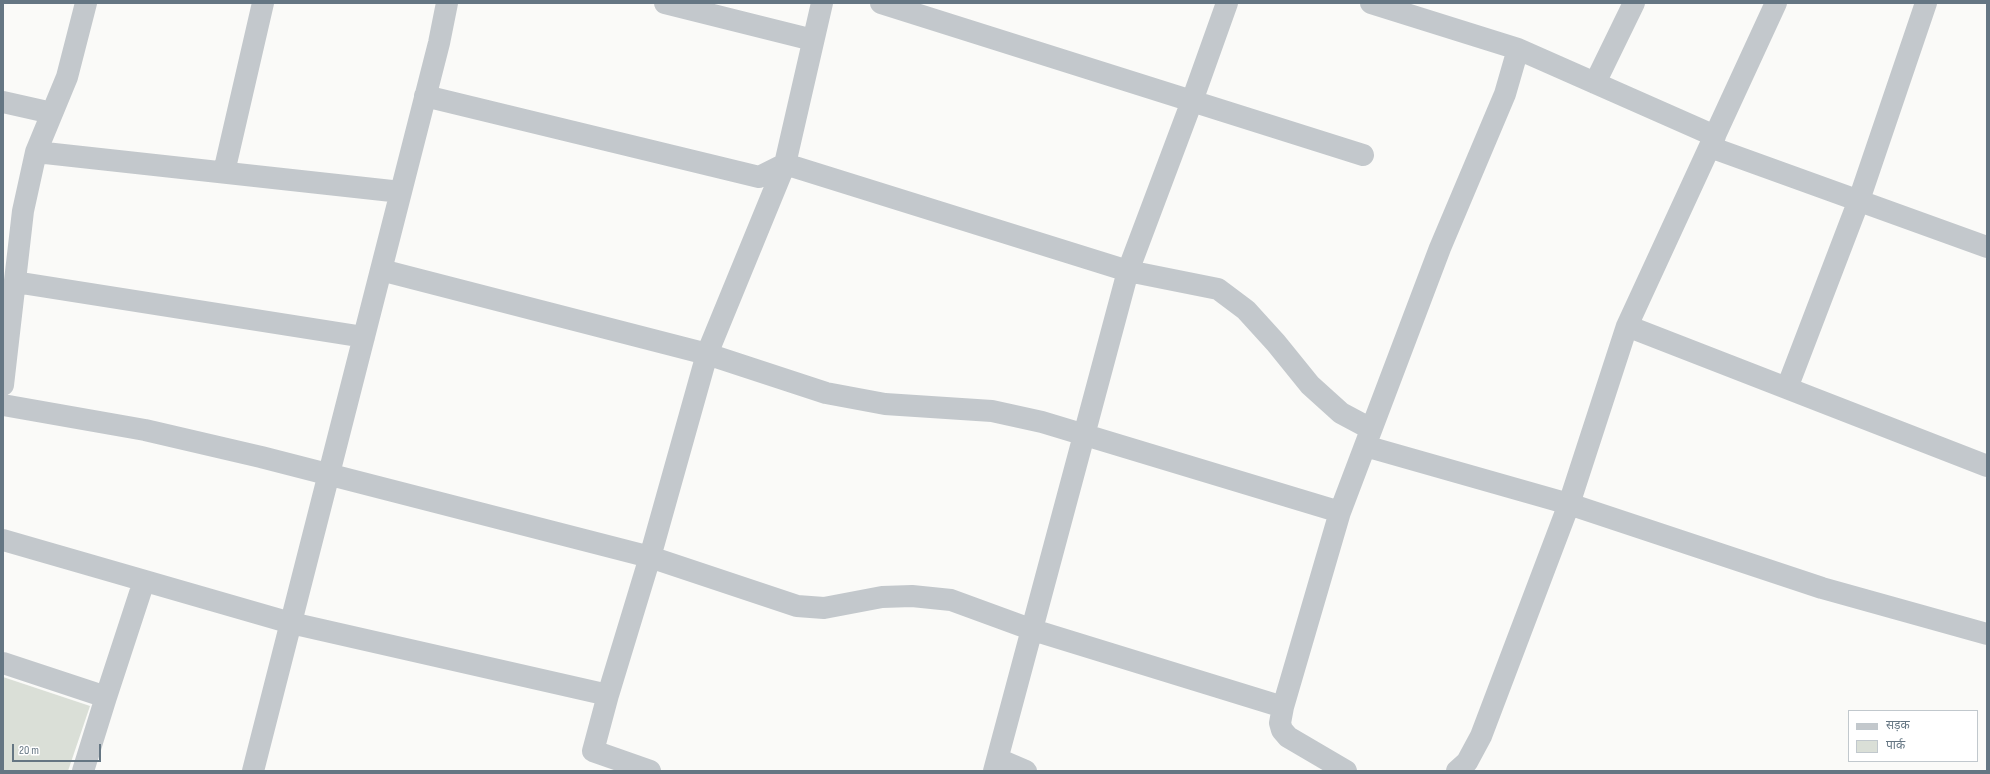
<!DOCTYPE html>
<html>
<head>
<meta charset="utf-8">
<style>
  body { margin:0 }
  #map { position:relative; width:1990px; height:774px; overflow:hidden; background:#fafaf8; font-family:"Sofia Sans Condensed","Noto Sans Devanagari",sans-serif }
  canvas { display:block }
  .frame { position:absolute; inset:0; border:4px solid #657683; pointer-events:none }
  .legend { position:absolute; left:1848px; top:710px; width:130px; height:52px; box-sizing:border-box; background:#fff; border:1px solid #c1c8cd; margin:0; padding:5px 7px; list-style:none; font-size:12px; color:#657683 }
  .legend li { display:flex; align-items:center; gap:8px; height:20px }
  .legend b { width:20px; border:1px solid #c1c8cd }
  .scale { position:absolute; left:12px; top:744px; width:89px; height:18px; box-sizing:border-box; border:2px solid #657683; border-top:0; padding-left:5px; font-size:12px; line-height:14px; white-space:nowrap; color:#657683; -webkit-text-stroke:3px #fff; paint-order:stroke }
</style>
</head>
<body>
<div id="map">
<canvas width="1990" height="774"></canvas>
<div class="frame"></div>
<ul class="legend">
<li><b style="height:5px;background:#c3c8cc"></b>सड़क</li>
<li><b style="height:11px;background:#dadfd7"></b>पार्क</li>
</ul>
<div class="scale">20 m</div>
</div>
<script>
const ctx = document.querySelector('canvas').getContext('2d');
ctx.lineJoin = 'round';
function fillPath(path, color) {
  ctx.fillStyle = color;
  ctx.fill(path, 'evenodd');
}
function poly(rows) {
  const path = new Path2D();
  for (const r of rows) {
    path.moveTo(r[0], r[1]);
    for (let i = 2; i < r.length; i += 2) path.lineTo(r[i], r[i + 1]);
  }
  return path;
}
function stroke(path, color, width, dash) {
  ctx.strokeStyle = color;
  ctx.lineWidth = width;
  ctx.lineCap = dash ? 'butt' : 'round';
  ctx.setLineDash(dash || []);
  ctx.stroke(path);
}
fillPath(poly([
  [3,677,90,706,68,771,3,771]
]), '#dadfd7');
stroke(poly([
  [665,3,813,40],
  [822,3,785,164,707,354,826,393,885,404,992,411,1042,422,1340,512],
  [881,3,1363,155],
  [1227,3,1192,101,1128,271,1218,289,1246,310,1276,343,1310,385,1341,413,1371,429],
  [1371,3,1518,49,1715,136],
  [1595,83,1634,3],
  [425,96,759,177,785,164,1128,271,994,771],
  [3,102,52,113],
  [1710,147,1987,247],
  [36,152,401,192],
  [224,172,263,3],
  [381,270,707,354,650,557,797,606,824,608,882,597,912,596,951,600,1033,630,1283,707,1340,512,1440,248,1505,94,1518,49],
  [15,282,364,337],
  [1627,326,1987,466],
  [3,385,23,211,36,152,67,77,86,3],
  [1787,388,1859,200,1926,3],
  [3,405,145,430,261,457,650,557,608,695,291,623,3,540],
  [1365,446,1569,504,1822,588,1987,634],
  [3,663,106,697,83,771],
  [608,695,593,751,650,771],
  [106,697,144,581],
  [1283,707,1280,723,1282,730,1288,737,1346,771],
  [998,759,1026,771],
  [253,771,439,43,447,3],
  [1457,771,1467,762,1481,736,1569,504,1627,326,1776,3]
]), '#c3c8cc', 22);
</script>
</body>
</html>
